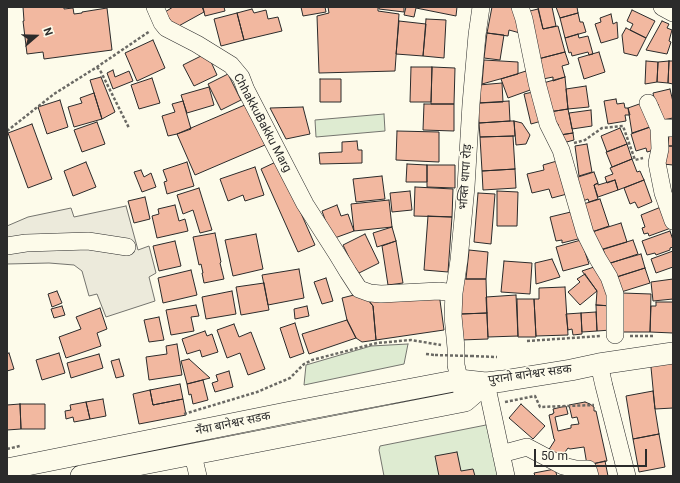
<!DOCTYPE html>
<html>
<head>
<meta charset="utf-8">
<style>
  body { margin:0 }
  #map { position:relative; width:680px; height:483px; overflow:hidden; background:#fdfbea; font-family:Roboto,sans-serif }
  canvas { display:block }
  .frame { position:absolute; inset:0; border:8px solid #2b2b2b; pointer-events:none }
  .north { position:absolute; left:16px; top:16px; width:40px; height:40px; -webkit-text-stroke:3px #fdfbea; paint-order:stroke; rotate:70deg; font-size:11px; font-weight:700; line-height:16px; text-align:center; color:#2b2b2b }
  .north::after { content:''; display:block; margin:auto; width:14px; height:18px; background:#2b2b2b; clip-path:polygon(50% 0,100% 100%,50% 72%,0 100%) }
  .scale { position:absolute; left:534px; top:449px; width:113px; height:18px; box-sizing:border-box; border:2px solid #2b2b2b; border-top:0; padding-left:5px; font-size:12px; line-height:14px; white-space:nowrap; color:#2b2b2b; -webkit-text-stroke:3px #fdfbea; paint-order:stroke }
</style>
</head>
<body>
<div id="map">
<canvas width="680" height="483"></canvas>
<div class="frame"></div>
<div class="north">N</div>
<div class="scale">50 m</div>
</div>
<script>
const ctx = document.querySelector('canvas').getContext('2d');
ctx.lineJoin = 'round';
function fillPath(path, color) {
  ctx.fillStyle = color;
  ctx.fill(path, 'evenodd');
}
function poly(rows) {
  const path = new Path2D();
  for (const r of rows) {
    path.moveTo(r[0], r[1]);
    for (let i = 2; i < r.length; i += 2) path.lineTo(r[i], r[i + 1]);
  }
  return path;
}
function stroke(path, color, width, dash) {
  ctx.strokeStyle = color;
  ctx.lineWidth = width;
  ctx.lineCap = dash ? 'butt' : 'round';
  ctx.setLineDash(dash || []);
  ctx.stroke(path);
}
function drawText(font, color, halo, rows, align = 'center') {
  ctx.font = font + ' Roboto,"Noto Sans Devanagari",sans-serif';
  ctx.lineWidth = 3;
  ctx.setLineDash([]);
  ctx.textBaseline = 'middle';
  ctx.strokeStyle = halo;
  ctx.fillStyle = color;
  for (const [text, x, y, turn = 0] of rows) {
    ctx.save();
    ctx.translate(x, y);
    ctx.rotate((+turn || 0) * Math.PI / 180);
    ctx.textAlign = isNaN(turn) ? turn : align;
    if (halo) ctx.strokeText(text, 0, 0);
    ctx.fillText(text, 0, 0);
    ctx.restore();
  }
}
const green = poly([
  [384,114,385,131,316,137,315,120,384,114],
  [408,344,404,364,304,385,306,365,371,346,408,344],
  [486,425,489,428,499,476,384,476,379,450,380,446,486,425]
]);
fillPath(green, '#deebd1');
stroke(green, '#74746e', 1);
const parking = poly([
  [126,206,138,250,149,246,156,273,149,277,155,301,106,317,97,294,89,296,82,271,74,265,49,263,7,264,7,226,28,217,71,208,74,217,126,206]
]);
fillPath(parking, '#eceadb');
stroke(parking, '#74746e', 1);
const building = poly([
  [23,7,64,7,64,9,73,8,74,14,82,13,82,12,107,8,112,50,44,59,43,52,27,54,23,21,24,21,23,7],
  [173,7,202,7,204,12,175,28,165,12,173,7],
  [203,7,224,7,225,11,205,16,203,7],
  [301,7,325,7,326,12,303,16,301,7],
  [328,7,378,7,378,11,399,14,395,71,319,73,317,16,329,13,328,7],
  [379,7,404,7,404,12,379,9,379,7],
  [406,7,457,7,456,16,416,8,414,17,404,15,406,7],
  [492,7,510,7,522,16,520,33,509,30,508,36,487,33,492,7],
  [538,7,552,7,556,26,543,29,538,7],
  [556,7,577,7,578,13,560,18,556,7],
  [252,9,254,13,266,10,268,19,278,17,282,31,244,40,237,13,252,9],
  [538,9,543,29,558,26,565,52,538,59,526,12,538,9],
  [632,10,655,21,646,38,630,30,633,24,627,21,632,10],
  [237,13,244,40,221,46,214,19,237,13],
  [578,13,580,22,583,22,586,32,565,38,560,18,578,13],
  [611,14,613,24,617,22,618,38,601,43,595,24,601,22,600,18,611,14],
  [426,19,446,20,444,58,423,56,426,19],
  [399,21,426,24,423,56,396,54,399,21],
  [662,21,669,24,667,28,672,30,669,41,671,42,667,54,646,50,662,21],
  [626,28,646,38,637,56,624,53,622,35,626,28],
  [487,33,504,35,500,60,484,58,487,33],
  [578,34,579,38,588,36,593,54,589,55,588,52,572,56,571,52,569,53,565,38,578,34],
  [153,40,165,68,137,81,125,53,153,40],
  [565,52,569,64,562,66,565,77,553,81,553,77,543,79,538,59,565,52],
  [599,52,605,72,584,79,578,58,599,52],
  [207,53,217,75,194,86,183,65,207,53],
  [484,60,518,62,518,74,482,84,484,60],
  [646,61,658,62,657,82,645,84,646,61],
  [669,61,673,61,673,84,668,83,669,61],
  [669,61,668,83,657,82,658,62,669,61],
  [411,67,432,67,431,102,410,102,411,67],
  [432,67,455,68,454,104,431,104,432,67],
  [113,70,115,77,129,71,133,81,113,89,107,73,113,70],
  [526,71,533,89,508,98,501,79,526,71],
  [228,74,241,100,221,110,208,84,228,74],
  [101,77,115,112,102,119,90,80,101,77],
  [565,77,568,109,549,112,543,83,565,77],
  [152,78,160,103,139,109,131,85,152,78],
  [320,79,341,79,341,102,320,102,320,79],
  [502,83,503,102,480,103,479,85,502,83],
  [586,86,589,107,568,109,566,89,586,86],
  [209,87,214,105,187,113,181,95,209,87],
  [670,89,673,102,673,118,662,120,658,104,655,105,653,93,670,89],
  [537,91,545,120,531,124,524,94,537,91],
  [94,93,102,119,74,127,68,107,82,103,80,98,94,93],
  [616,99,617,104,624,103,625,108,628,108,630,115,625,115,626,121,608,124,604,101,616,99],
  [60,100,68,127,47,134,38,107,60,100],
  [183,101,191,129,177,134,168,136,162,116,175,112,172,104,183,101],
  [509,101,510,121,479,123,478,103,509,101],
  [645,102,653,126,632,133,628,108,645,102],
  [247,104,265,145,195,175,177,134,247,104],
  [424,104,454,104,454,131,423,130,424,104],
  [303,107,310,134,286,139,270,108,303,107],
  [568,109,573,133,560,135,558,124,551,125,549,112,568,109],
  [591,110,592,126,572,129,569,113,591,110],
  [510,121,514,121,515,136,480,137,479,123,510,121],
  [514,121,522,123,530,135,526,144,516,145,514,121],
  [97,122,105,144,82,152,74,130,97,122],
  [32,124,52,179,28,188,8,133,32,124],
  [653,126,658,149,647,152,646,148,636,151,631,134,653,126],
  [620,128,627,144,607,152,601,136,620,128],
  [397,131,439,132,439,162,396,160,397,131],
  [573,133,574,140,563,143,560,135,573,133],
  [669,134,673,135,673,146,668,146,669,134],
  [513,136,515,169,482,171,480,137,513,136],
  [357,141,358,150,362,150,362,163,320,164,319,153,342,152,342,142,357,141],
  [587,144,592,172,579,176,575,146,587,144],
  [627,144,632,159,612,167,606,152,627,144],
  [664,146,673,146,673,165,663,164,664,146],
  [632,159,637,172,640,171,644,180,618,190,615,180,607,183,605,177,613,174,610,168,632,159],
  [278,161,315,245,298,252,261,169,278,161],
  [557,161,567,194,552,198,549,189,532,193,527,174,544,170,543,165,557,161],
  [86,162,96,187,73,196,64,171,86,162],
  [187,162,194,186,167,194,164,182,167,181,163,170,187,162],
  [407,164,427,165,427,182,406,182,407,164],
  [427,165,455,165,455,188,427,187,427,165],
  [255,167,264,195,245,201,243,195,228,201,220,179,255,167],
  [515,169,516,188,483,190,482,171,515,169],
  [141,170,144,177,151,173,156,187,142,192,134,172,141,170],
  [594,172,598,183,594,185,598,199,589,202,588,199,583,201,575,178,594,172],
  [382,176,385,199,356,202,353,179,382,176],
  [615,180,618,190,598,197,594,185,598,183,598,185,615,180],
  [644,180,652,202,638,208,635,202,630,204,624,188,644,180],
  [415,187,453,189,452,217,414,216,415,187],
  [199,188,212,230,200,233,193,210,183,214,177,195,199,188],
  [410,191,412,210,392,212,390,193,410,191],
  [497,191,518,192,517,226,497,226,497,191],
  [478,193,495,194,491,244,474,242,478,193],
  [145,197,150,219,134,223,128,201,145,197],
  [600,199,609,226,589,233,580,205,600,199],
  [389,200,392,227,354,231,351,204,389,200],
  [175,205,179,221,185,219,188,231,157,238,152,216,159,214,158,209,175,205],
  [337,205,341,216,348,214,354,231,332,239,322,211,337,205],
  [661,207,671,228,649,236,648,233,644,234,642,228,645,227,641,215,661,207],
  [575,211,582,238,562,243,562,240,556,241,550,217,575,211],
  [428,216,452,217,448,272,424,270,428,216],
  [621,223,627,242,598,251,592,232,621,223],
  [392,227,396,241,377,247,373,233,392,227],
  [670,231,673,240,673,247,670,248,670,250,656,255,655,253,647,255,642,241,670,231],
  [215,233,221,262,220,263,224,279,204,283,202,273,203,273,201,264,199,265,193,237,215,233],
  [256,234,263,269,233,276,225,240,256,234],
  [365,234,379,263,357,274,343,245,365,234],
  [581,240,589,264,563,271,556,247,581,240],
  [633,240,638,254,608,264,603,249,633,240],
  [175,241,181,266,159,271,153,246,175,241],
  [396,241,403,283,388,285,382,246,396,241],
  [469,250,488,252,486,279,466,279,469,250],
  [673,251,673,267,656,273,651,259,673,251],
  [641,254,645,268,614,278,610,263,641,254],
  [552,259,560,277,536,284,535,263,552,259],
  [504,261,532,263,530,294,501,292,504,261],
  [597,266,612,306,596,305,597,291,582,271,597,266],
  [645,268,650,283,618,293,613,278,645,268],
  [299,269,304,298,268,305,262,275,299,269],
  [191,270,197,295,163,303,158,278,191,270],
  [585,274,597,291,580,305,568,292,580,282,577,279,585,274],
  [326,278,333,301,322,304,314,282,326,278],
  [460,279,486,279,487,313,461,314,460,279],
  [673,279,673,299,653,301,651,282,673,279],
  [264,283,269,310,241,315,236,287,264,283],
  [565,287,568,335,536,336,534,299,539,299,539,288,565,287],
  [57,291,62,303,52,307,48,294,57,291],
  [232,291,236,314,206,319,202,297,232,291],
  [362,293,373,306,376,340,362,342,356,338,347,320,343,302,342,298,362,293],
  [439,293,444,330,376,340,373,306,369,301,439,293],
  [622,293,651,294,650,332,622,332,622,293],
  [516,295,518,336,488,337,486,297,516,295],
  [517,299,534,299,536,337,518,337,517,299],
  [656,302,673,302,673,333,650,332,651,306,656,306,656,302],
  [196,305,199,316,191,317,194,331,171,335,166,310,196,305],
  [596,305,612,306,611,330,597,331,596,305],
  [62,306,65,315,54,318,51,309,62,306],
  [307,306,309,316,295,319,294,309,307,306],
  [100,308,107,329,97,333,101,346,66,358,59,337,81,329,76,317,100,308],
  [596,312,597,331,582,332,581,313,596,312],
  [487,313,488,339,461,340,461,314,487,313],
  [581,313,582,334,573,335,572,329,568,330,566,314,581,313],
  [159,317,164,340,149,342,144,320,159,317],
  [347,320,356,338,309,354,302,334,347,320],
  [295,323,304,353,290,358,280,328,295,323],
  [234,324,239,337,251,332,265,369,248,375,240,353,227,358,217,330,234,324],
  [205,331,207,336,212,334,218,352,202,357,200,350,187,354,182,339,205,331],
  [177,344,182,375,149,380,146,357,167,354,166,346,177,344],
  [9,353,14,369,7,371,7,354,9,353],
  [59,353,65,373,42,380,36,360,59,353],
  [99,354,103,368,71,378,67,363,99,354],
  [673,356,673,408,655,409,650,357,673,356],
  [119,359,124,376,116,378,111,361,119,359],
  [189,359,210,378,187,384,181,361,189,359],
  [229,371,233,387,215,392,212,383,218,381,216,375,229,371],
  [203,380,208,400,193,404,191,394,189,395,187,384,203,380],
  [180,384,183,399,153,405,150,390,180,384],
  [150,390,153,405,183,399,186,415,139,424,133,394,150,390],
  [653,391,655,409,659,434,633,439,626,396,653,391],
  [103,399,106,416,90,419,86,402,103,399],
  [86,402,90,419,74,422,73,417,66,419,65,411,71,410,70,405,86,402],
  [585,402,590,404,594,407,594,411,596,411,607,461,587,465,584,447,570,449,568,448,560,459,548,451,555,440,554,439,549,415,553,414,553,413,554,413,553,409,566,406,568,414,555,417,558,431,571,428,571,425,579,424,577,417,572,418,569,405,585,402],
  [20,404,21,429,7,430,7,405,20,404],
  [20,404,45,404,45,429,21,429,20,404],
  [521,404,545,426,533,439,509,418,521,404],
  [659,434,665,467,639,472,633,439,659,434],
  [457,452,461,471,473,469,475,476,439,476,435,456,457,452],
  [605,461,608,476,590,476,588,465,605,461],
  [555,469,557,476,535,476,534,473,555,469]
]);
fillPath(building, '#f2b8a0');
stroke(building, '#2b2b2b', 1);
const minor = poly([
  [155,7,162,23,166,28,197,44,231,65,241,77,246,90,305,204,337,254,348,272,359,289,370,293,381,294,439,291,454,293],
  [520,7,524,19,537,83,548,124,561,150,585,233,598,259,609,277,615,294,615,335],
  [662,7,673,13],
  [648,103,659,128,660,149,657,163,663,193,673,221],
  [659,128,673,128],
  [7,246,26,243,88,241,127,247],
  [599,364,604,386,627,476],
  [486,383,506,476],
  [462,392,456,365,456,348,453,316,454,293,459,260,466,187,471,104,477,35,481,7],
  [501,454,527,447,563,466,576,469,588,469,590,476],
  [193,455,198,476]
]);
const major = poly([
  [7,469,291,412,459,380,486,383,503,381,571,370,599,364,673,353],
  [81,476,465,401,486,383]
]);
stroke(minor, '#2b2b2b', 18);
stroke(major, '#2b2b2b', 22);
stroke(poly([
  [97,67,101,72,129,128],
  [7,131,54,94,97,67,150,31],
  [574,143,585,140,602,128,623,126,635,160,643,158],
  [630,336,655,336],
  [527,341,601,336],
  [426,354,435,355],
  [471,356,497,357],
  [505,402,535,396,540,407,594,405],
  [184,414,257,392,290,378,304,364,312,360,377,343,411,340,441,345],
  [7,449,20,446]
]), '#6a6964', 2.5, [3, 2]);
stroke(minor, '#fdfbea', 17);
stroke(major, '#fdfbea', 21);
stroke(poly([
  [435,355,471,356]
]), '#6a6964', 2.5, [3, 2]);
drawText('12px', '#2b2b2b', '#fdfbea', [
  ["ChhakkuBakku Marg",262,123,62],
  ["भक्ति थापा रोड़",466,177,-86],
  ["पुरानो बानेश्वर सडक",530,375,-8],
  ["नँया बानेश्वर सडक",233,424,-12]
]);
</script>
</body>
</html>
